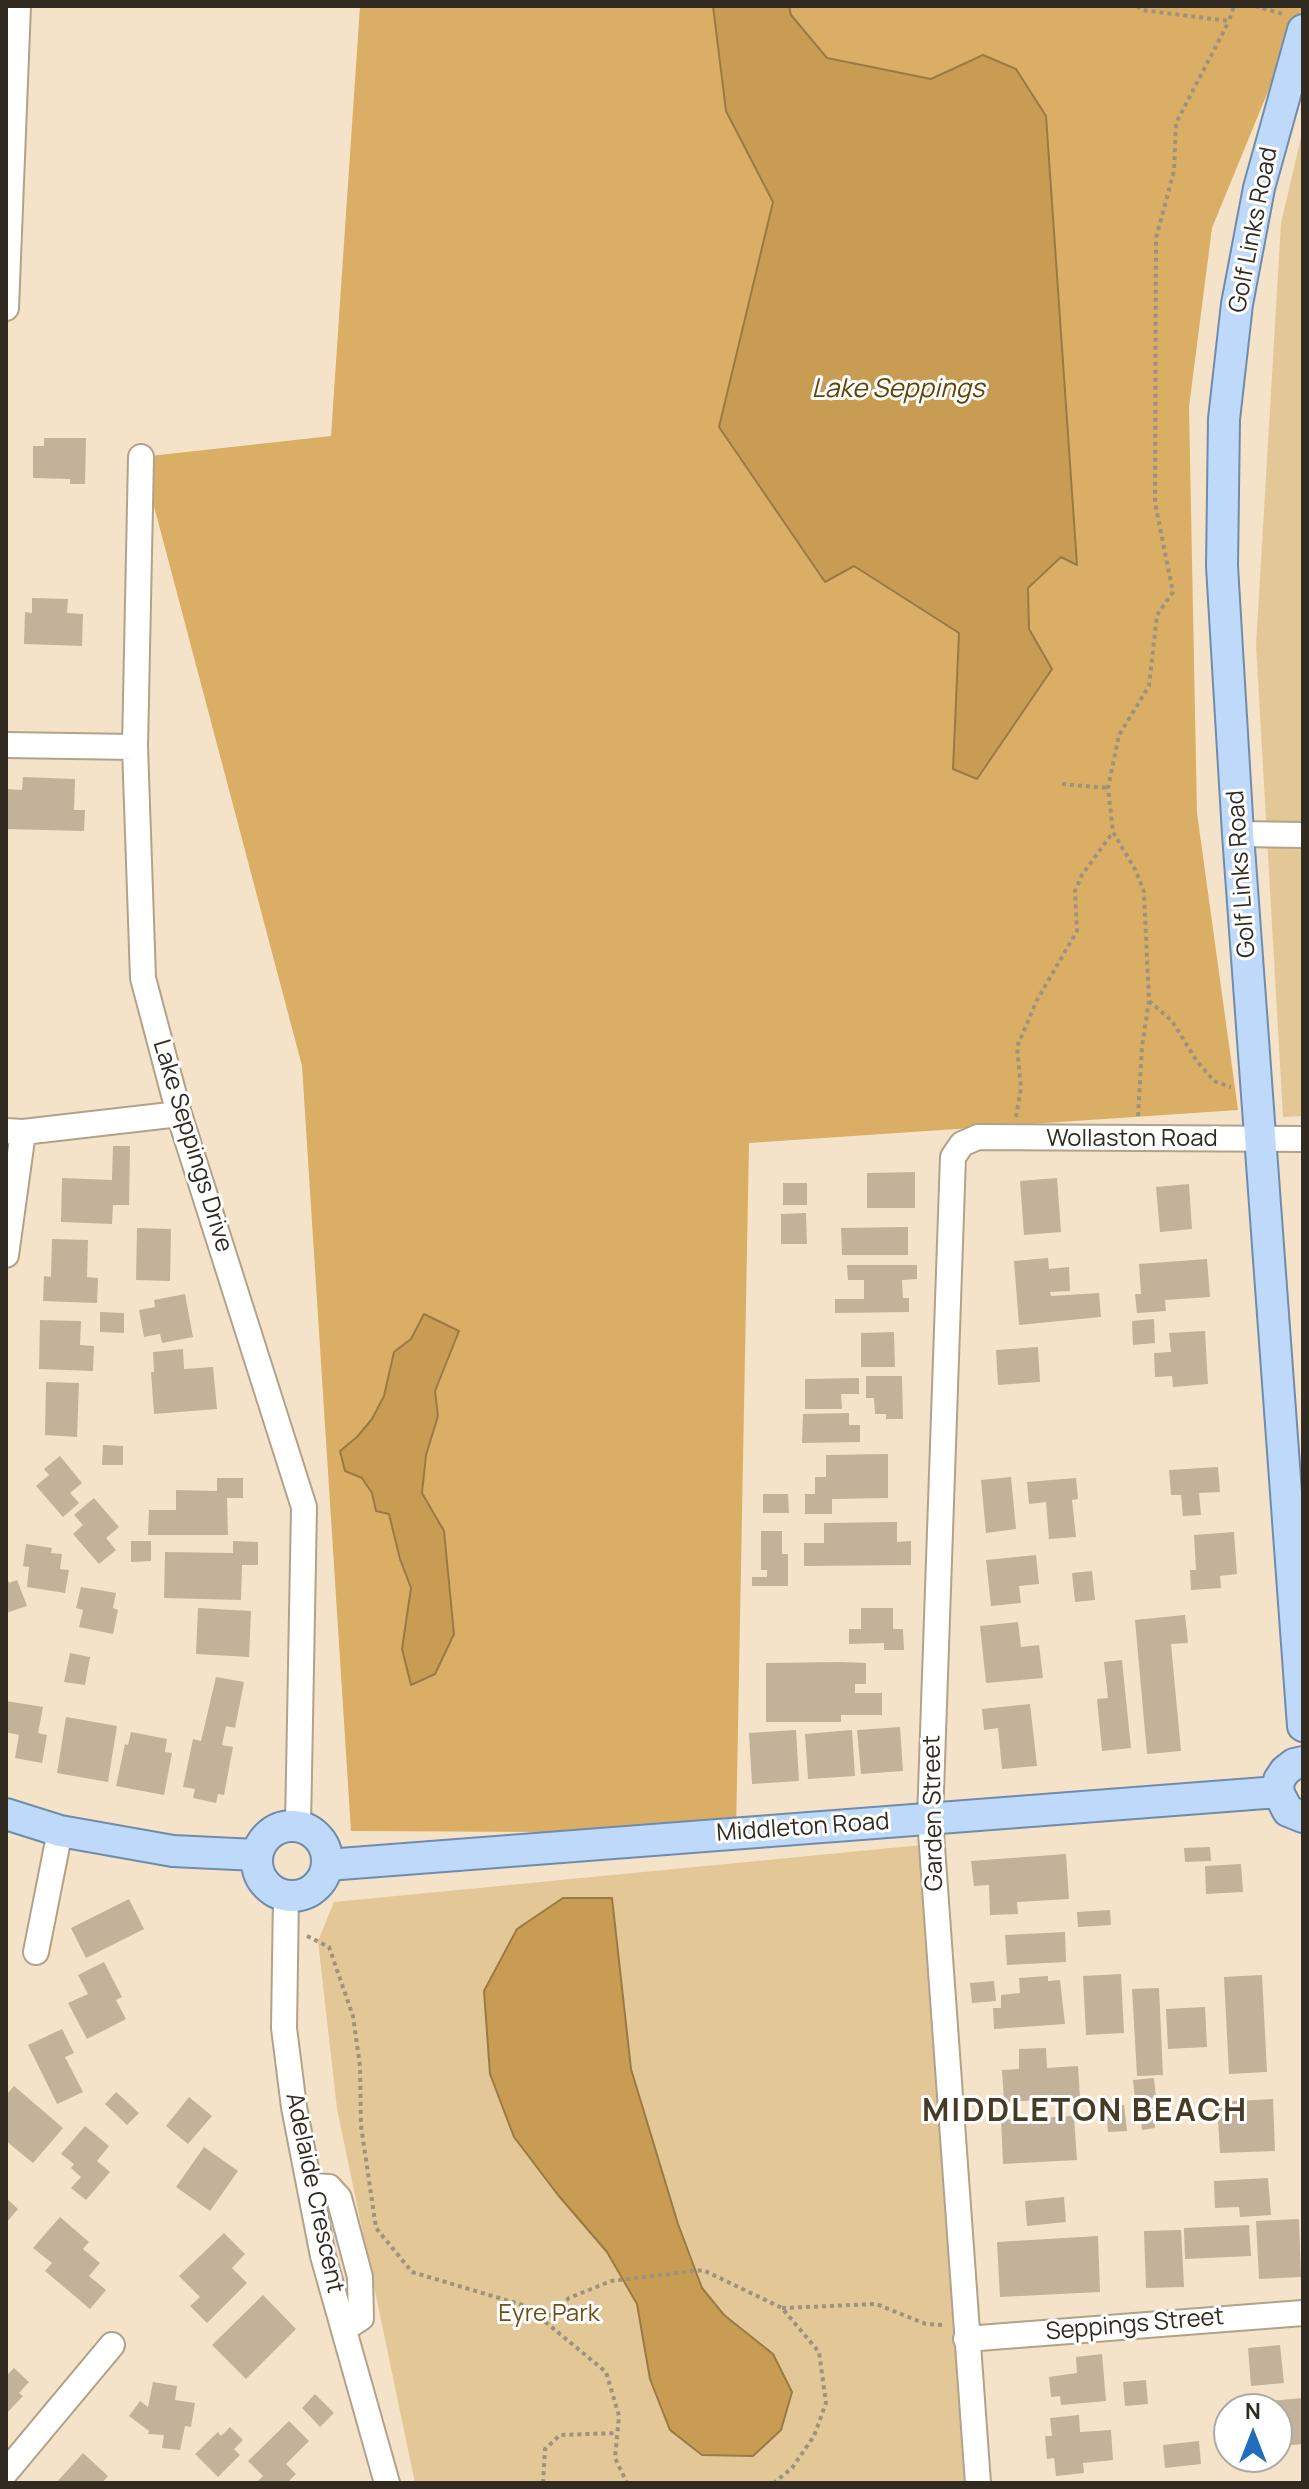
<!DOCTYPE html>
<html>
<head>
<meta charset="utf-8">
<style>
  body { margin:0 }
  #map { position:relative; width:1309px; height:2489px; overflow:hidden; background:#f4e3c9; font-family:Manrope,sans-serif }
  canvas { display:block }
  .frame { position:absolute; inset:0; border:8px solid #302a21; pointer-events:none }
  .north { position:absolute; left:1213px; top:2393px; width:80px; height:80px; box-sizing:border-box; background:#fff; border:2px solid #acaaa6; border-radius:50%; rotate:0deg; font-size:22px; font-weight:700; line-height:32px; text-align:center; color:#302a21 }
  .north::after { content:''; display:block; margin:auto; width:28px; height:36px; background:#206ebd; clip-path:polygon(50% 0,100% 100%,50% 72%,0 100%) }
</style>
</head>
<body>
<div id="map">
<canvas width="1309" height="2489"></canvas>
<div class="frame"></div>
<div class="north">N</div>
</div>
<script>
const ctx = document.querySelector('canvas').getContext('2d');
ctx.lineJoin = 'round';
function fillPath(path, color) {
  ctx.fillStyle = color;
  ctx.fill(path, 'evenodd');
}
function poly(rows) {
  const path = new Path2D();
  for (const r of rows) {
    if (r.length === 3) {
      path.moveTo(r[0] + r[2], r[1]);
      path.arc(r[0], r[1], r[2], 0, 2 * Math.PI);
      continue;
    }
    path.moveTo(r[0], r[1]);
    for (let i = 2; i < r.length; i += 2) path.lineTo(r[i], r[i + 1]);
  }
  return path;
}
function stroke(path, color, width, dash) {
  ctx.strokeStyle = color;
  ctx.lineWidth = width;
  ctx.lineCap = dash ? 'butt' : 'round';
  ctx.setLineDash(dash || []);
  ctx.stroke(path);
}
function drawText(font, color, halo, rows, align = 'center') {
  ctx.font = font + ' Manrope,sans-serif';
  ctx.lineWidth = 6;
  ctx.setLineDash([]);
  ctx.textBaseline = 'middle';
  ctx.strokeStyle = halo;
  ctx.fillStyle = color;
  for (const [text, x, y, turn = 0] of rows) {
    ctx.save();
    ctx.translate(x, y);
    ctx.rotate((+turn || 0) * Math.PI / 180);
    ctx.textAlign = isNaN(turn) ? turn : align;
    if (halo) ctx.strokeText(text, 0, 0);
    ctx.fillText(text, 0, 0);
    ctx.restore();
  }
}
fillPath(poly([
  [1303,129,1303,1116,1283,1117,1256,645,1281,223],
  [922,1845,965,2483,415,2483,337,2109,318,1941,334,1902]
]), '#e4c797');
fillPath(poly([
  [360,6,713,6,726,111,773,202,719,427,854,566,959,633,953,769,1051,669,1029,629,1028,588,1061,557,1076,564,983,55,932,79,827,58,791,15,789,6,1303,6,1212,228,1189,407,1197,813,1238,1110,749,1143,736,1833,351,1831,302,1066,141,457,331,436]
]), '#daaf65');
const water = poly([
  [713,6,789,6,791,15,827,58,931,79,983,55,1016,69,1046,116,1077,565,1061,557,1028,588,1029,629,1052,669,977,779,953,769,959,633,854,566,825,582,719,427,773,202,726,111,713,6],
  [424,1314,459,1331,435,1391,438,1416,426,1455,422,1493,444,1531,454,1634,435,1674,411,1685,402,1649,411,1588,400,1559,389,1514,376,1511,372,1493,362,1478,345,1471,340,1451,357,1437,372,1419,384,1396,394,1352,411,1339,424,1314],
  [563,1898,612,1898,631,2069,678,2224,702,2288,724,2315,773,2354,792,2392,781,2430,753,2456,702,2455,670,2430,650,2379,637,2304,607,2252,558,2195,514,2137,490,2074,484,1991,517,1929,563,1898]
]);
fillPath(water, '#c89d53');
stroke(water, '#9a7a44', 2);
fillPath(poly([
  [44,438,86,438,85,484,70,484,70,479,33,478,33,446,44,446],
  [32,598,68,599,67,613,83,614,82,646,24,644,25,612,32,613],
  [23,777,75,779,74,810,85,810,84,831,6,829,7,789,22,790],
  [113,1146,130,1146,129,1205,113,1205,112,1224,61,1222,62,1178,112,1180],
  [915,1172,915,1208,867,1208,867,1173],
  [1057,1178,1061,1232,1024,1235,1020,1181],
  [783,1183,807,1183,807,1205,783,1205],
  [1189,1184,1192,1229,1160,1232,1156,1187],
  [806,1213,807,1244,781,1244,781,1214],
  [908,1227,908,1255,842,1255,841,1228],
  [137,1228,171,1229,170,1281,136,1280],
  [52,1239,88,1240,87,1277,98,1278,97,1303,43,1301,44,1276,51,1277],
  [1048,1258,1049,1269,1069,1267,1070,1291,1050,1292,1051,1296,1099,1293,1101,1317,1019,1325,1014,1261],
  [1207,1259,1210,1297,1165,1300,1166,1311,1137,1313,1135,1294,1141,1294,1139,1264],
  [847,1265,917,1265,917,1279,902,1280,903,1298,909,1298,909,1312,835,1313,835,1299,864,1299,864,1280,848,1280],
  [185,1294,193,1337,162,1343,160,1334,144,1337,139,1310,155,1307,154,1300],
  [100,1312,124,1313,124,1333,100,1332],
  [1154,1319,1155,1343,1133,1345,1132,1321],
  [40,1320,81,1321,80,1345,94,1346,93,1371,39,1369],
  [1205,1331,1208,1384,1173,1387,1172,1376,1155,1377,1154,1353,1171,1352,1169,1333],
  [894,1332,895,1367,861,1367,861,1333],
  [1038,1347,1040,1382,998,1385,996,1350],
  [183,1349,184,1369,213,1367,217,1409,154,1414,151,1372,154,1372,153,1352],
  [866,1376,902,1376,903,1419,886,1419,886,1414,875,1414,874,1398,866,1398],
  [859,1378,859,1394,841,1394,842,1409,805,1409,805,1379],
  [46,1382,79,1383,77,1437,45,1435],
  [849,1413,849,1425,860,1425,860,1442,802,1443,803,1414],
  [103,1445,123,1446,123,1465,102,1465],
  [888,1454,888,1498,832,1499,832,1514,805,1514,805,1494,815,1494,815,1477,826,1477,826,1455],
  [60,1456,82,1483,70,1493,79,1503,63,1517,36,1486,49,1475,44,1469],
  [1218,1467,1220,1492,1199,1493,1201,1515,1183,1516,1181,1495,1171,1495,1169,1470],
  [1011,1477,1016,1529,986,1533,981,1480],
  [217,1478,243,1478,243,1498,227,1498,228,1535,148,1535,149,1510,176,1510,176,1490,217,1491],
  [1076,1478,1078,1499,1072,1500,1076,1537,1049,1539,1046,1502,1029,1504,1027,1482],
  [763,1494,788,1494,789,1513,763,1513],
  [94,1498,119,1527,106,1538,116,1550,99,1564,73,1534,83,1525,74,1515],
  [897,1522,897,1542,911,1541,911,1565,804,1566,804,1543,824,1543,824,1523],
  [761,1531,782,1531,782,1554,788,1554,788,1586,752,1586,752,1577,767,1577,767,1570,761,1570],
  [1234,1532,1237,1574,1220,1576,1221,1588,1191,1590,1190,1570,1196,1570,1194,1535],
  [131,1541,151,1541,151,1561,131,1562],
  [233,1541,258,1542,258,1565,242,1565,241,1600,164,1598,165,1552,233,1553],
  [26,1544,52,1548,51,1553,62,1554,60,1569,69,1570,65,1593,27,1587,29,1567,23,1566],
  [1036,1555,1039,1584,1019,1586,1021,1603,991,1606,986,1560],
  [1092,1571,1095,1600,1075,1602,1072,1573],
  [6,1576,9,1583,17,1580,27,1606,6,1613],
  [81,1587,116,1593,113,1608,118,1610,113,1634,79,1627,83,1610,76,1608],
  [198,1608,251,1611,249,1657,196,1654],
  [861,1608,893,1608,893,1629,903,1629,904,1650,884,1650,884,1643,849,1644,849,1629,861,1629],
  [1185,1615,1188,1643,1171,1644,1181,1751,1147,1754,1135,1620],
  [1018,1622,1021,1647,1039,1645,1043,1678,986,1683,980,1626],
  [70,1653,90,1657,85,1685,64,1682],
  [1122,1660,1131,1748,1102,1751,1097,1699,1108,1698,1104,1662],
  [841,1662,866,1663,866,1684,855,1684,855,1693,882,1693,882,1715,841,1715,841,1722,766,1722,766,1663],
  [216,1677,244,1682,235,1728,226,1726,222,1745,233,1747,224,1795,218,1794,216,1803,193,1798,195,1789,183,1787,193,1739,201,1741],
  [6,1701,43,1707,38,1733,47,1735,42,1763,15,1758,19,1735,6,1732],
  [1030,1704,1037,1766,1002,1769,998,1728,984,1730,982,1709],
  [66,1717,117,1726,108,1782,57,1773],
  [900,1727,903,1771,861,1774,857,1730],
  [796,1730,799,1781,752,1784,749,1733],
  [852,1730,855,1776,808,1779,805,1734],
  [131,1732,167,1739,165,1752,172,1753,164,1795,116,1786,125,1744,128,1745],
  [1210,1847,1211,1861,1185,1862,1184,1848],
  [1066,1854,1069,1899,1017,1902,1018,1914,990,1915,989,1885,974,1886,971,1861],
  [1241,1864,1243,1892,1206,1894,1205,1866],
  [129,1899,144,1929,86,1958,71,1928],
  [1110,1910,1111,1925,1078,1927,1077,1912],
  [1065,1932,1066,1962,1007,1965,1005,1935],
  [104,1962,122,1997,116,2000,126,2019,87,2039,68,2003,88,1994,78,1975],
  [1121,1974,1124,2033,1086,2035,1083,1976],
  [1262,1975,1267,2072,1229,2074,1224,1977],
  [1048,1976,1048,1981,1060,1980,1065,2024,994,2029,993,2008,1001,2008,1001,1995,1020,1993,1019,1978],
  [994,1981,996,2001,972,2003,970,1983],
  [1159,1988,1163,2075,1137,2076,1132,1989],
  [1205,2007,1207,2047,1168,2049,1166,2009],
  [62,2029,74,2053,65,2057,83,2092,57,2104,28,2045],
  [1046,2048,1047,2068,1078,2066,1080,2098,1004,2102,1002,2070,1019,2069,1019,2049],
  [1154,2078,1156,2098,1135,2100,1133,2080],
  [14,2086,63,2128,33,2163,6,2141,6,2095],
  [116,2092,139,2113,127,2125,105,2104],
  [189,2097,212,2116,188,2144,166,2126],
  [1273,2099,1275,2151,1220,2153,1217,2102],
  [1124,2105,1127,2131,1108,2132,1106,2106],
  [1153,2108,1155,2128,1142,2130,1140,2109],
  [1074,2116,1077,2160,1003,2164,1001,2120],
  [85,2126,109,2146,97,2161,110,2172,86,2200,71,2188,81,2177,71,2168,74,2164,61,2154],
  [204,2147,238,2171,210,2211,176,2187],
  [1268,2178,1271,2215,1240,2217,1239,2207,1215,2208,1214,2181],
  [1064,2197,1066,2222,1027,2226,1025,2201],
  [6,2198,18,2209,6,2223],
  [60,2217,89,2242,83,2249,100,2263,89,2276,106,2290,90,2309,45,2271,52,2263,33,2248],
  [1299,2219,1301,2277,1259,2279,1256,2221],
  [1249,2225,1251,2256,1185,2259,1184,2228],
  [1181,2230,1184,2287,1146,2288,1144,2231],
  [224,2233,245,2254,232,2268,247,2283,207,2323,190,2306,200,2297,179,2276],
  [1098,2236,1100,2292,1000,2297,997,2242],
  [263,2295,296,2329,246,2379,212,2345],
  [1280,2345,1284,2383,1251,2386,1248,2348],
  [1102,2354,1106,2401,1061,2405,1060,2396,1051,2397,1049,2377,1077,2373,1076,2357],
  [14,2368,29,2382,19,2393,23,2396,6,2414,6,2376],
  [1146,2380,1148,2404,1125,2406,1123,2382],
  [153,2382,177,2386,175,2400,195,2403,191,2427,185,2426,180,2450,162,2448,164,2435,148,2434,149,2431,129,2416,140,2401,148,2407],
  [315,2394,334,2413,320,2427,302,2408],
  [1303,2398,1303,2444,1280,2446,1281,2459,1259,2461,1259,2457,1277,2457,1277,2409,1257,2409,1257,2402],
  [1079,2415,1080,2432,1111,2430,1113,2460,1083,2463,1084,2473,1056,2476,1054,2458,1047,2459,1045,2436,1052,2436,1050,2418],
  [289,2421,309,2441,286,2464,296,2474,287,2483,256,2483,263,2476,248,2461],
  [230,2427,243,2440,234,2449,240,2455,218,2477,195,2454,218,2432,221,2436],
  [1199,2441,1201,2464,1165,2468,1163,2445],
  [83,2453,108,2476,102,2483,56,2483]
]), '#c1b299');
const minor = poly([
  [6,308,18,6],
  [141,457,135,747,143,978,179,1114,304,1507,298,1826],
  [6,745,135,747],
  [1238,834,1303,835],
  [6,1131,23,1132,179,1114],
  [6,1255,23,1132],
  [286,1896,284,2028,294,2107,323,2256,387,2483],
  [36,1952,60,1831],
  [311,2186,329,2187,339,2198,360,2277,361,2318,344,2329],
  [966,2339,1303,2313],
  [6,2472,112,2345],
  [978,2483,930,1819,953,1157,962,1144,978,1137,1303,1139]
]);
const major = poly([
  [1303,30,1259,188,1237,304,1224,419,1222,566,1238,834,1303,1726],
  [1303,1762,1294,1764,1285,1771,1279,1780,1278,1792,1288,1811,1303,1817],
  [6,1814,60,1831,173,1851,256,1855],
  [292,1861,35],
  [327,1865,1278,1792]
]);
stroke(minor, '#b1a289', 28);
stroke(major, '#708cab', 34);
stroke(poly([
  [1137,6,1142,10,1229,21,1234,6],
  [1255,6,1283,14],
  [1062,784,1108,788],
  [1149,1001,1172,1021,1196,1060,1214,1081,1231,1087],
  [1138,1116,1142,1046,1149,1001,1144,892,1136,871,1113,832,1108,788,1119,735,1149,686,1157,615,1173,592,1155,503,1156,238,1174,171,1176,123,1229,21],
  [1016,1117,1021,1088,1017,1047,1037,1000,1077,931,1075,891,1082,875,1113,832],
  [307,1936,329,1947,353,2016,360,2066,361,2126,376,2228,412,2272,526,2306,606,2372,619,2416,615,2458,627,2483],
  [782,2308,876,2304,926,2324,944,2325],
  [543,2322,569,2298,611,2281,703,2270,782,2308,819,2352,826,2403,814,2436,792,2468,774,2483],
  [543,2483,545,2449,560,2435,617,2433]
]), '#9e927f', 4, [4, 4]);
stroke(minor, '#fff', 24);
stroke(major, '#bed9fa', 30);
drawText('24px', '#302a21', '#fff', [
  ["Golf Links Road",1254,230,-79],
  ["Golf Links Road",1242,874,-94],
  ["Wollaston Road",1132,1139],
  ["Lake Seppings Drive",192,1146,73],
  ["Garden Street",934,1813,-91],
  ["Middleton Road",803,1828,-4],
  ["Adelaide Crescent",314,2193,78],
  ["Seppings Street",1135,2325,-5]
]);
drawText('24px', '#6d5018', '#fff', [
  ["Eyre Park",549,2314]
]);
drawText('italic 26px', '#624407', '#fff', [
  ["Lake Seppings",898,390]
]);
ctx.letterSpacing = '2px';
drawText('bold 32px', '#483b25', '#fff', [
  ["MIDDLETON BEACH",1085,2112]
]);
ctx.letterSpacing = '0px';
</script>
</body>
</html>
